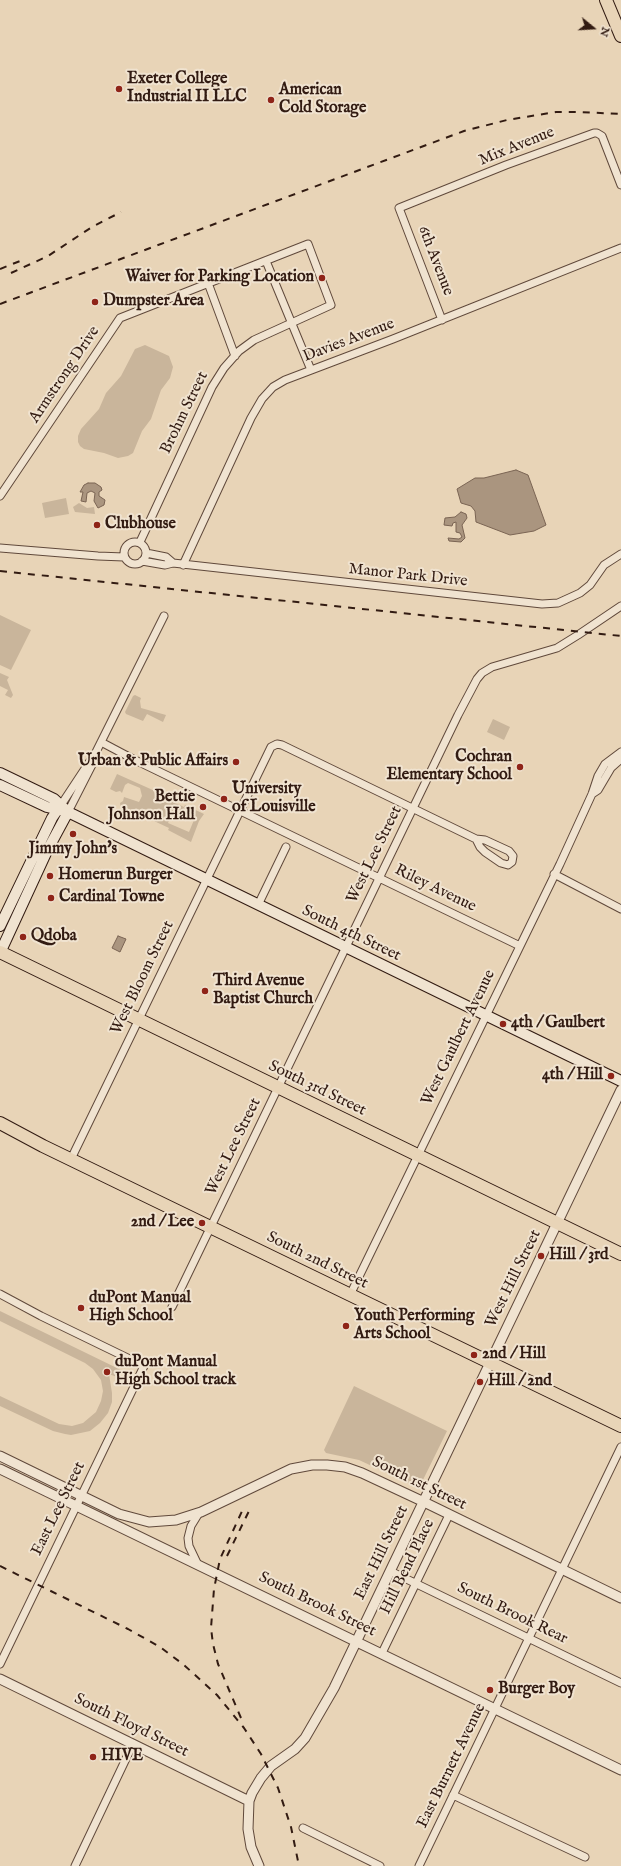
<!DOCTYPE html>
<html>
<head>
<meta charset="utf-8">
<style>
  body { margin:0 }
  #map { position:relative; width:621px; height:1866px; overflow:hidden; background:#e8d4b7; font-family:"IM FELL English",serif }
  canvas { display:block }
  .north { position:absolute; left:573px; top:8px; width:40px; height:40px; -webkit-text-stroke:3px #f0e3d0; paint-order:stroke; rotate:108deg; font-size:11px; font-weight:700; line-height:16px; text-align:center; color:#321b12 }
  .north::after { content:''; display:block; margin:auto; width:14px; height:18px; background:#321b12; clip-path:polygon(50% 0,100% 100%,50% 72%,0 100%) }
</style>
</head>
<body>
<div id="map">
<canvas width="621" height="1866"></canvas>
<div class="north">N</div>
</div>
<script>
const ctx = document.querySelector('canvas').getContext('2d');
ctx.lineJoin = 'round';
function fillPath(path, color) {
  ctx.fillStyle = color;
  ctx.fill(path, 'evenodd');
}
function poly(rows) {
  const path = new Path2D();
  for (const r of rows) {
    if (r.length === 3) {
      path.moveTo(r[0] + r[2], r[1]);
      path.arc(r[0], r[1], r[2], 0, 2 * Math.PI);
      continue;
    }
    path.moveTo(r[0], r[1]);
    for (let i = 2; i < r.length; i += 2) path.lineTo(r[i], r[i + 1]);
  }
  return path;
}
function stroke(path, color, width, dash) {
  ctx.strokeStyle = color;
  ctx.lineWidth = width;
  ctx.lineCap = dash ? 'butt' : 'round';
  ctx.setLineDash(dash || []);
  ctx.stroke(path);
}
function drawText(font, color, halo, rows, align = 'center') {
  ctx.font = font + ' "IM FELL English",serif';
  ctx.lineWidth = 4;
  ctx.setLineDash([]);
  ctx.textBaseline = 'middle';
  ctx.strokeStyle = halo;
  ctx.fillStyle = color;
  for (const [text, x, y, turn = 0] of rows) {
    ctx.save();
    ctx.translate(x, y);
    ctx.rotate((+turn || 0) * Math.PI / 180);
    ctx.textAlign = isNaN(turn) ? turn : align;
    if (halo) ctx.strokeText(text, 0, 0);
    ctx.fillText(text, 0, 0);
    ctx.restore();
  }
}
fillPath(poly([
  [145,345,169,356,173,367,170,378,161,390,151,419,142,431,133,453,128,456,118,458,104,453,84,449,80,446,78,442,78,436,81,429,99,409,106,393,121,376,135,349],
  [66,498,69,514,45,518,42,503],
  [79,503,87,508,94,507,95,514,75,512,73,507],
  [0,615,31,630,11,670,0,665],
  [0,673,9,677,7,680,13,695,11,698,5,695,8,690,0,686],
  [135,695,141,698,140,701,141,708,166,715,163,722,147,714,143,721,126,714,125,712,133,696],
  [493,719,510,727,504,740,487,732],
  [117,774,155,791,154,793,184,807,185,805,204,814,199,821,191,842,168,830,169,828,139,814,137,815,127,808,121,808,120,803,123,801,124,797,139,802,142,796,140,788,128,783,125,785,122,793,120,791,116,792,110,789],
  [173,811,194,820,189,832,168,823],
  [0,1311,121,1370,117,1377,109,1374,112,1393,112,1402,108,1413,100,1423,90,1431,71,1435,65,1434,53,1431,0,1406,0,1396,59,1424,72,1426,83,1423,96,1412,101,1401,103,1391,101,1380,93,1369,85,1363,0,1321],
  [354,1386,447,1431,419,1488,359,1460,326,1453,324,1450]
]), '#c9b59b');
const water = poly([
  [516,470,528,475,546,525,534,531,510,535,476,522,475,511,471,506,461,503,457,489,475,478,484,478,516,470],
  [88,483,95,483,101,487,102,490,99,492,99,496,105,500,104,505,98,508,94,501,95,493,91,491,87,493,86,502,81,501,83,492,80,492,84,485,88,483],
  [461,512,466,514,467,518,462,525,465,538,461,542,449,541,448,538,459,539,462,537,460,533,456,532,456,522,453,523,452,526,444,525,445,518,455,517,461,512],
  [118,936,126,939,120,952,112,948,118,936]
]);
fillPath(water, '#aa957f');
stroke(water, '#7a6453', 1);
const minor = poly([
  [266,261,311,370],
  [208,283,235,356],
  [442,320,399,208,506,165,594,133,597,133,602,136,621,185],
  [0,496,120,318,308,244,331,305,254,340,239,351,224,368,212,387,140,542],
  [135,553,11],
  [0,548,98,556,124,557],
  [142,561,165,565,173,563,166,557,146,553],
  [173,563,542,604,558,603,580,593,590,585,604,565,621,554],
  [183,565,251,418,262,399,273,387,285,380,393,339,621,248],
  [101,742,135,760,520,946],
  [96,752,164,616],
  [592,794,598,790,611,768,621,759],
  [61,805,96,752,93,763,68,812],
  [554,874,621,909],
  [258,905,286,847],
  [71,1159,271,747,277,744,282,745,476,839,480,847,485,852,501,863,508,865,512,862,513,856,509,851,485,840,476,839],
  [0,1294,41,1316,144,1366,0,1664],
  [350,1295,560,864,592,794,598,776,605,764,621,752],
  [172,1307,458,715,477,679,482,673,492,667,557,648,578,635,621,606],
  [198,1565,189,1546,188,1538,191,1526,199,1513],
  [390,1571,621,1683],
  [382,1653,449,1515],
  [453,1795,585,1857],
  [303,1828,380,1866],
  [75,1866,133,1744],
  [419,1866,621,1447]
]);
const tertiary = poly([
  [0,1456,119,1514,149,1522,176,1520,201,1512,291,1469,312,1465,327,1465,345,1467,362,1473,424,1502,621,1598],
  [0,1469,621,1770],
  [0,1679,249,1801],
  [259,1866,251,1847,248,1829,249,1801,252,1793,261,1778,271,1766,295,1749,305,1738,334,1688,621,1090]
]);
const secondary = poly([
  [0,773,54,799,65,809],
  [0,785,47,807,68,812,621,1081],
  [0,926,52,818,61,805],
  [0,953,47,851,68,812]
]);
const primary = poly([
  [606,0,621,36],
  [0,952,621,1254],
  [0,1123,43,1146,621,1426]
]);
stroke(minor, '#60493b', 9);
stroke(tertiary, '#60493b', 11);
stroke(secondary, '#321b12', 12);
stroke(primary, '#321b12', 14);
stroke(minor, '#f0e3d0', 7);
stroke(tertiary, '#f0e3d0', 9);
stroke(secondary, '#f0e3d0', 10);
stroke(primary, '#e8d4b7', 12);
stroke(poly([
  [0,269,25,259],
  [11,273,48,256,92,227,121,212],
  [0,304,464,131,507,120,556,112,579,112,621,114],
  [0,571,621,636],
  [227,1556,249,1511],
  [0,1566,128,1629,160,1647,184,1665,217,1695,244,1728,261,1754,278,1788,291,1827,299,1866],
  [241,1718,218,1664,213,1644,211,1628,214,1589,220,1559,243,1509]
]), '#321b12', 2, [7, 7]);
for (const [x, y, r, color] of [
  [119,89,4,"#8f2418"],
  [271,100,4,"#8f2418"],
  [322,278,4,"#8f2418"],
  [95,302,4,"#8f2418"],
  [97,525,4,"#8f2418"],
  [236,762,4,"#8f2418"],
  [520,767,4,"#8f2418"],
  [224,799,4,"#8f2418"],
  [203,807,4,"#8f2418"],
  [73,834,4,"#8f2418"],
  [50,876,4,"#8f2418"],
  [51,898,4,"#8f2418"],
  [23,937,4,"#8f2418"],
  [205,991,4,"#8f2418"],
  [503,1024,4,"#8f2418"],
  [611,1076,4,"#8f2418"],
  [202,1223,4,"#8f2418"],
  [541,1256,4,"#8f2418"],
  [81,1308,4,"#8f2418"],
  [346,1326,4,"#8f2418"],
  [474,1355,4,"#8f2418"],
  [107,1372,4,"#8f2418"],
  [480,1382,4,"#8f2418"],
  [490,1690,4,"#8f2418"],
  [93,1757,4,"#8f2418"]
]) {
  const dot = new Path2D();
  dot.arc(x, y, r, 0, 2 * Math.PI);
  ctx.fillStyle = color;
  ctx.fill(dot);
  stroke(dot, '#f0e3d0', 1.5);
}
drawText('bold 16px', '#321b12', '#f0e3d0', [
  ["Exeter College",127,80],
  ["Industrial II LLC",127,98],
  ["American",279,91],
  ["Cold Storage",279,109],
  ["Waiver for Parking Location",314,278,"right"],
  ["Dumpster Area",103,302],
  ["Clubhouse",105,525],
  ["Cochran",512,758,"right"],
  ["Elementary School",512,776,"right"],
  ["Urban & Public Affairs",228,762,"right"],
  ["University",232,790],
  ["of Louisville",232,808],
  ["Bettie",195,798,"right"],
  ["Johnson Hall",195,816,"right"],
  ["Jimmy John's",73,850,"center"],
  ["Homerun Burger",58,876],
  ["Cardinal Towne",59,898],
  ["Qdoba",31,937],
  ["Third Avenue",213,982],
  ["Baptist Church",213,1000],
  ["4th / Gaulbert",511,1024],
  ["4th / Hill",603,1076,"right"],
  ["2nd / Lee",194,1223,"right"],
  ["Hill / 3rd",549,1256],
  ["duPont Manual",89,1299],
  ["High School",89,1317],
  ["Youth Performing",354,1317],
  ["Arts School",354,1335],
  ["2nd / Hill",482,1355],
  ["duPont Manual",115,1363],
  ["High School track",115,1381],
  ["Hill / 2nd",488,1382],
  ["Burger Boy",498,1690],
  ["HIVE",101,1757]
], 'left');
drawText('16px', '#321b12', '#f0e3d0', [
  ["Mix Avenue",517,147,-22],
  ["6th Avenue",435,261,69],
  ["Davies Avenue",349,341,-21],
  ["Armstrong Drive",65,375,-56],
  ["Brohm Street",185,413,-64],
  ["Manor Park Drive",408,576,6],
  ["West Lee Street",375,855,-64],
  ["Riley Avenue",435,889,26],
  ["South 4th Street",351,934,26],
  ["West Bloom Street",143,978,-64],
  ["West Gaulbert Avenue",459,1038,-64],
  ["South 3rd Street",317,1089,26],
  ["West Lee Street",234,1147,-64],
  ["South 2nd Street",317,1261,26],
  ["West Hill Street",514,1279,-64],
  ["South 1st Street",419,1484,26],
  ["East Lee Street",59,1509,-64],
  ["East Hill Street",382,1553,-64],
  ["Hill Bend Place",408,1567,-64],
  ["South Brook Street",317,1605,26],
  ["South Brook Rear",512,1614,26],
  ["South Floyd Street",131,1726,26],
  ["East Burnett Avenue",452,1766,-64]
]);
</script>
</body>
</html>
